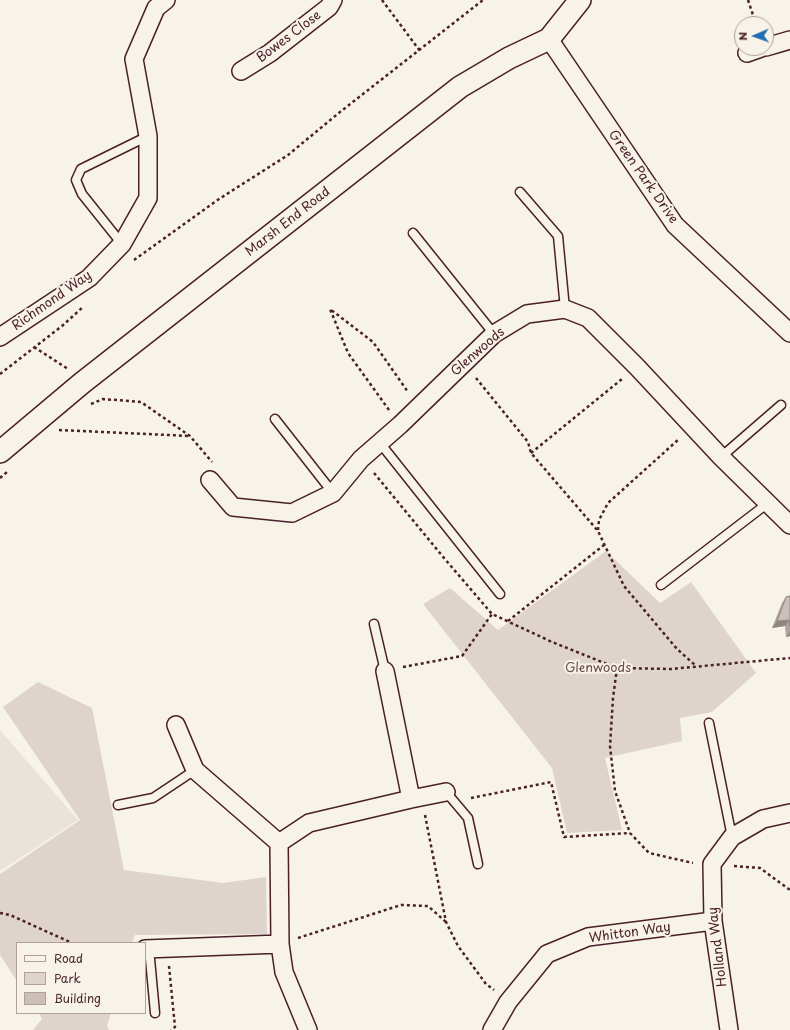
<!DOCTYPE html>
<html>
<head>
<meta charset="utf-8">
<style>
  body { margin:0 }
  #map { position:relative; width:790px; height:1030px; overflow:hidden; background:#f7f3e8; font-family:"Playpen Sans",sans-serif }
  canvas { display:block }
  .legend { position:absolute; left:16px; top:942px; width:130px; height:72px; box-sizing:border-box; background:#f7f3e8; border:1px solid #b29e9c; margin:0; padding:5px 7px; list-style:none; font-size:12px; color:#4a1f2b }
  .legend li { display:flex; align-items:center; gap:8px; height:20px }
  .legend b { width:20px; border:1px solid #b29e9c }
  .north { position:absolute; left:734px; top:16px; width:40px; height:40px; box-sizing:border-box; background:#f7f3e8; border:1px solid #b29e9c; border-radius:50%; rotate:268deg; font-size:11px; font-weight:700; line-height:16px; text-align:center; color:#4a1f2b }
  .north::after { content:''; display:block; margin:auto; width:14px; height:18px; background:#1f6fb2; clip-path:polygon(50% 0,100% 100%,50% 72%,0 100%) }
</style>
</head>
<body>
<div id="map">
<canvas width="790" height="1030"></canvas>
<ul class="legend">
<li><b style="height:5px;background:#f7f3e8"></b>Road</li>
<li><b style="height:11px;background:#ded4cc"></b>Park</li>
<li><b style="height:11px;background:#ccbfb9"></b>Building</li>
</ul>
<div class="north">N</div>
</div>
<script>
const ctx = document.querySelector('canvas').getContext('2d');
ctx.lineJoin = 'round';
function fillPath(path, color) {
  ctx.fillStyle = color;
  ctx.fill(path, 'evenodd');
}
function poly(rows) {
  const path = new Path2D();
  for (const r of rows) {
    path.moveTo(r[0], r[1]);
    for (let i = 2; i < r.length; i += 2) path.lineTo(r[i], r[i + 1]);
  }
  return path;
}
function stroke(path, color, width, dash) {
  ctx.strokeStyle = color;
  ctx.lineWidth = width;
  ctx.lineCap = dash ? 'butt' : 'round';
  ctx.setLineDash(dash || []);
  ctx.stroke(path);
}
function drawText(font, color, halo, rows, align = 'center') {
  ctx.font = font + ' "Playpen Sans",sans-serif';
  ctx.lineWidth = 4;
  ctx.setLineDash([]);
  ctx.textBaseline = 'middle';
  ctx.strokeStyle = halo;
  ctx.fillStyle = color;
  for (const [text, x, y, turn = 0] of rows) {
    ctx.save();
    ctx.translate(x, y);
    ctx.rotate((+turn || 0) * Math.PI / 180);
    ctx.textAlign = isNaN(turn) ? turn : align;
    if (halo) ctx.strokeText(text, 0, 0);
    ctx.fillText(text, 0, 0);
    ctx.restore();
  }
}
fillPath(poly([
  [0,730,78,820,0,871]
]), '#eae3da');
fillPath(poly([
  [606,551,660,603,691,582,756,673,712,712,680,718,682,741,605,758,622,830,567,833,552,768,423,604,450,588,498,630],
  [38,682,92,708,124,870,223,883,266,877,267,934,135,935,132,943,17,943,17,981,0,955,0,874,80,820,3,707],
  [39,1013,111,1013,107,1026,109,1030,33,1030,42,1019]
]), '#ded4cc');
const service = poly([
  [520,192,558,236,565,309],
  [413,233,494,334],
  [122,244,82,194,76,180,81,169,148,136],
  [275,419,333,493],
  [380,443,500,594],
  [721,457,781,405],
  [661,585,768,503],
  [374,624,385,671],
  [709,723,732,837],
  [446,792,468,818,478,864],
  [118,805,153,798,195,770],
  [149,948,155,1013]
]);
const minor = poly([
  [549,39,675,225,790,333],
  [766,47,790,40],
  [747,53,761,48],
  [241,71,270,53,329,7,333,0],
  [0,337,89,278,122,244,148,198,148,136,134,59,156,8,166,0],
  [210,480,233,507,292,513,333,493,361,459,400,425,494,334,527,314,565,309,588,318,637,367,721,457,790,525],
  [176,725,195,770,279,843],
  [411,799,446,792],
  [145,949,280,944],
  [308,1030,284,972,280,944,279,843,309,823,411,799,385,671],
  [492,1030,508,1002,547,954,588,937,713,921],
  [729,1030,713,921,712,864,732,837,763,819,790,813]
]);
const tertiary = poly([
  [0,452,82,383,460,87,509,58,549,39,580,0]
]);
stroke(service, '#4a1f2b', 11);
stroke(minor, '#4a1f2b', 20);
stroke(tertiary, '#4a1f2b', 24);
stroke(poly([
  [382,0,420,51],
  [748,0,756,24],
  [134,260,219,199,288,155,340,112,483,0],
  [34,347,68,369],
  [0,374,62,326,83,307],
  [476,378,528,442,531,453,598,531,624,586,677,649,696,666],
  [91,404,103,399,141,402,190,436,212,462],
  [389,410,348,353,330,309,373,342,408,392],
  [59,430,190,436],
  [531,453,622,379],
  [374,473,444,558,492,614,552,642,617,668,671,669,790,658],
  [0,478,7,472],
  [598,530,599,520,608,503,679,439],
  [508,621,604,545],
  [403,667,462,656,492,614],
  [617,668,613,698,610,746,615,791,630,833,649,853,693,863],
  [471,798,551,782,564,837,630,833],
  [425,815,446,922,458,946,486,984,494,990],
  [734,866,760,868,790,890],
  [0,913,10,915,72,943],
  [298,938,401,905,428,906,446,922],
  [169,966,175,1027,171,1030]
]), '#4a1f2b', 2.5, [3, 3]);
stroke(service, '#f7f3e8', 8);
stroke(minor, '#f7f3e8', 17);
stroke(tertiary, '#f7f3e8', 21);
fillPath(poly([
  [790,596,790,636,786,637,785,626,772,628,782,603,786,597]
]), '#afa49f');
fillPath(poly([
  [789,620,785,626,772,628,777,621],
  [790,632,790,636,786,637]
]), '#8f8682');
const building = poly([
  [790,596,790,626,789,620,777,621,786,597,790,596]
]);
fillPath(building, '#ccbfb9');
stroke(building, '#8f8682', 1);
drawText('13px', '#4a1f2b', '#f7f3e8', [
  ["Bowes Close",289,37,-37],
  ["Green Park Drive",643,177,55],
  ["Marsh End Road",288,222,-38],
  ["Richmond Way",52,301,-35],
  ["Glenwoods",478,352,-41],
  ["Whitton Way",630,933,-8],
  ["Holland Way",718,947,-97]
]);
drawText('13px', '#6f4c53', '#f7f3e8', [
  ["Glenwoods",598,668]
]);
</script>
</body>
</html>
